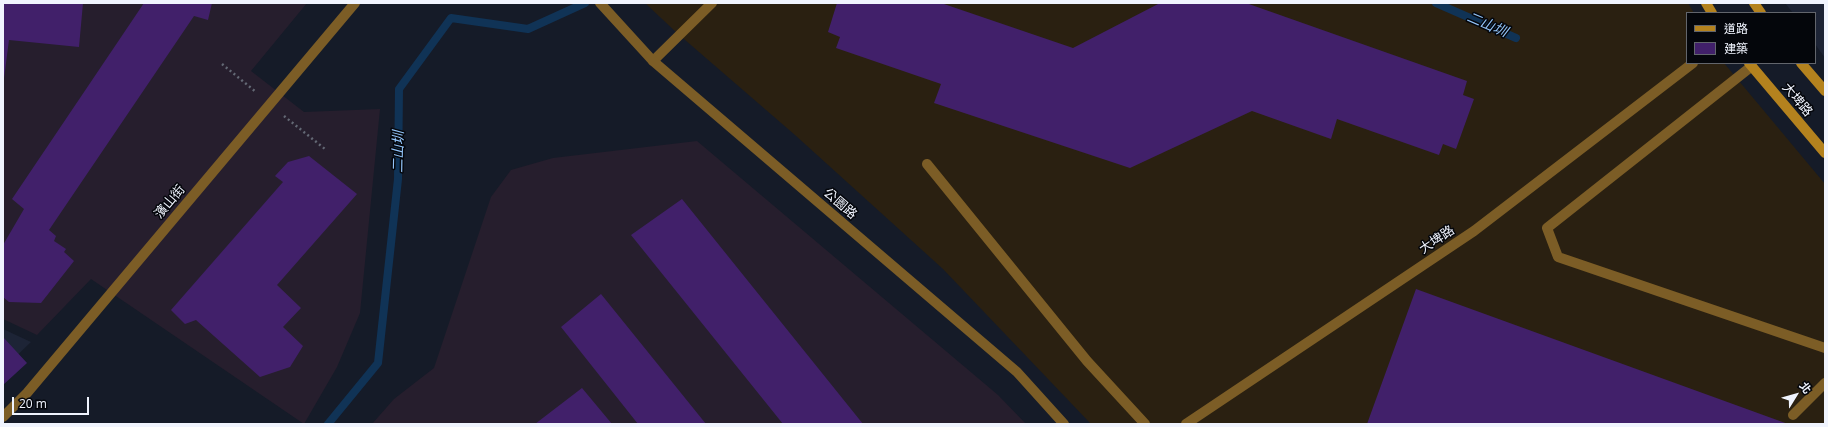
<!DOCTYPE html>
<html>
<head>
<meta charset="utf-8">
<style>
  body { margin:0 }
  #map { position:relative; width:1828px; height:427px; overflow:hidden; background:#151b28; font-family:"Open Sans","Noto Sans TC",sans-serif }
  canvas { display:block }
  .frame { position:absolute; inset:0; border:4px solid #f0f4fe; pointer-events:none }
  .legend { position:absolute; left:1686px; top:12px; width:130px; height:52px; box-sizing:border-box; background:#04060b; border:1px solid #62656c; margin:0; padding:5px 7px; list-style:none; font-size:12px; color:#f0f4fe }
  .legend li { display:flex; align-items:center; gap:8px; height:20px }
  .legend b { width:20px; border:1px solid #62656c }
  .north { position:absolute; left:1776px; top:375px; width:40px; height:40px; -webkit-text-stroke:3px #04060b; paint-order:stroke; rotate:53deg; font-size:11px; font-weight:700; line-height:16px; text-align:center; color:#f0f4fe }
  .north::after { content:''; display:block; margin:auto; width:14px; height:18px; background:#f0f4fe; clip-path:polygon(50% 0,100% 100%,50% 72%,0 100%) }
  .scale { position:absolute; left:12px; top:397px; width:77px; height:18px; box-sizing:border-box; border:2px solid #f0f4fe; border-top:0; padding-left:5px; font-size:12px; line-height:14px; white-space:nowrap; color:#f0f4fe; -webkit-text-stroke:3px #04060b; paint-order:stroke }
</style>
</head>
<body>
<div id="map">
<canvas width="1828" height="427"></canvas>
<div class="frame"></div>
<ul class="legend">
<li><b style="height:5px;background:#b4821e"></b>道路</li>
<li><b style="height:11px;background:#41206a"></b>建築</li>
</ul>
<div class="north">北</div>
<div class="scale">20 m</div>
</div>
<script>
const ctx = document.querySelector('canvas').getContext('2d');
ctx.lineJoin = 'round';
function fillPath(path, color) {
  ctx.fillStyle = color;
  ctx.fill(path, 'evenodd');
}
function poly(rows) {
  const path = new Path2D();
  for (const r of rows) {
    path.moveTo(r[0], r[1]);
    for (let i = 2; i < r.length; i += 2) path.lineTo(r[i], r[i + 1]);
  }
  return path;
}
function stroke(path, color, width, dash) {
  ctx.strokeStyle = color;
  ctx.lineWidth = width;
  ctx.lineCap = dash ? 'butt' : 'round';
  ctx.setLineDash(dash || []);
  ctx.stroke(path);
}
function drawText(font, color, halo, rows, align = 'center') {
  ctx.font = font + ' "Open Sans","Noto Sans TC",sans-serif';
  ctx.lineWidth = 3;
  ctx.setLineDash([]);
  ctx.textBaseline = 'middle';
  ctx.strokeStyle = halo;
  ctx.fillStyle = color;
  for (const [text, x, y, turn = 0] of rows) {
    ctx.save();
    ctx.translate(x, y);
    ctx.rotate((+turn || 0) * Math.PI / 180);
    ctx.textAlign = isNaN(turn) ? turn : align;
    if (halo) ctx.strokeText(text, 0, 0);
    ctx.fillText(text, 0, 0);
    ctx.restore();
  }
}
fillPath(poly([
  [1785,3,1825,3,1825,58,1815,44,1815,13,1793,13],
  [3,329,31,342,3,369]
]), '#1d2436');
fillPath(poly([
  [3,3,307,3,251,71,304,112,380,109,360,313,337,367,304,424,91,279,37,335,3,319],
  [697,141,998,395,1026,424,372,424,394,399,434,368,491,197,511,170,553,158]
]), '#261e2d');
fillPath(poly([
  [645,3,1688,3,1694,13,1687,13,1687,63,1724,63,1825,184,1825,424,1091,424,943,269,795,135,677,33]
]), '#2a2011');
stroke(poly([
  [1436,3,1516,38],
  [328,424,378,363,398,179,399,89,451,18,528,29,585,3]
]), '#103356', 8);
fillPath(poly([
  [3,3,83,3,79,47,9,40,3,86],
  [144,3,212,3,208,20,194,16,49,230,56,236,54,241,66,249,64,252,74,261,41,303,9,302,3,297,3,245,24,209,12,199],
  [837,3,941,3,1073,48,1160,3,1246,3,1467,81,1463,95,1474,99,1456,149,1443,144,1439,155,1337,119,1331,139,1252,111,1130,168,934,103,941,84,836,48,840,37,828,32],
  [309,156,357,194,277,285,301,308,283,327,303,346,290,367,260,377,196,320,185,324,171,310,283,182,275,176,288,162],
  [682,199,863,424,783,424,631,235],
  [1416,289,1788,424,1367,424],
  [601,294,706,424,638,424,561,327],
  [3,337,27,363,3,385],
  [582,388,612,424,535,424]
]), '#41206a');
stroke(poly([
  [222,64,256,92],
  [284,116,325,149]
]), '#636874', 2.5, [2, 3]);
stroke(poly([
  [653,61,712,3],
  [1752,66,1547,228,1558,257,1825,348],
  [927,164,1087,361,1145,424],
  [1793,415,1825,383],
  [1186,424,1474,231,1693,63]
]), '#7c5d26', 10);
stroke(poly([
  [600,3,653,61,1017,372,1064,424],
  [3,417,27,393,355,3]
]), '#7c5d26', 10);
stroke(poly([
  [1706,3,1712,13],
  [1754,3,1761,13],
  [1749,63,1825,153],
  [1801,63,1825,91]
]), '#b4821e', 10);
drawText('13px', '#f0f4fe', '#04060b', [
  ["大埤路",1797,100,50],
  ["濱山街",170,202,-50],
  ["公園路",840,204,41],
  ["大埤路",1437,240,-34]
]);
drawText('italic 14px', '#93c4f9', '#04060b', [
  ["二山圳",1487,25,23],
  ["二山圳",399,152,-89]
]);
</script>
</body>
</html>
